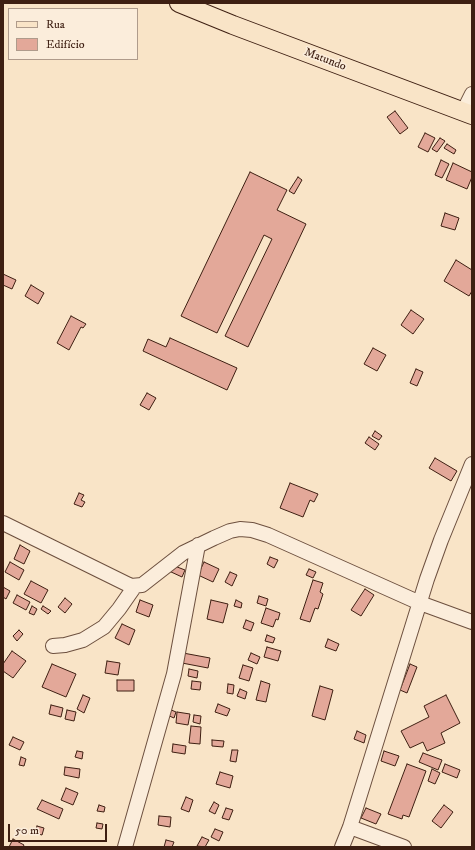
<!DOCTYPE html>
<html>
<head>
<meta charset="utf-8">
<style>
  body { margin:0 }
  #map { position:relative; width:475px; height:850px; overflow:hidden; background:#f9e4c7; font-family:"IM FELL DW Pica",serif }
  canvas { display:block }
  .frame { position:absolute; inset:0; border:4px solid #3e1f12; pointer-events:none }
  .legend { position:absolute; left:8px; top:8px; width:130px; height:52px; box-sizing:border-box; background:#fbeddb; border:1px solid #af9b8b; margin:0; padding:5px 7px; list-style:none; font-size:12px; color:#3e1f12 }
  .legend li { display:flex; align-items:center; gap:8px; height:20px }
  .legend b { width:20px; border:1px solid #af9b8b }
  .scale { position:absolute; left:8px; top:824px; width:99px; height:18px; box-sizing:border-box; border:2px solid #3e1f12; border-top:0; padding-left:5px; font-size:12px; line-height:14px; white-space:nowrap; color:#3e1f12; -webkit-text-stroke:3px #fbeddb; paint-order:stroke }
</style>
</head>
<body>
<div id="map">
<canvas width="475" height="850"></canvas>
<div class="frame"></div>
<ul class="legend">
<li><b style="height:5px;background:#f9e4c7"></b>Rua</li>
<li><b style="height:11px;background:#e3a899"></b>Edifício</li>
</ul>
<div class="scale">50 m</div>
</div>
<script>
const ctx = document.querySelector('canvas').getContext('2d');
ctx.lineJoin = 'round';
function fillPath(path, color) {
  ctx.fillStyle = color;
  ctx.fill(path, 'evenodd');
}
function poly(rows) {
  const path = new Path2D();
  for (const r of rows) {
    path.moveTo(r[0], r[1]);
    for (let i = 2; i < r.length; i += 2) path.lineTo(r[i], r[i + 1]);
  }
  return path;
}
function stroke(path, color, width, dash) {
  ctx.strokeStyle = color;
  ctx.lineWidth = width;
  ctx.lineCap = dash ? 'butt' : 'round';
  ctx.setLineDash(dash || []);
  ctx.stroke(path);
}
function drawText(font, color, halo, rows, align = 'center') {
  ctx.font = font + ' "IM FELL DW Pica",serif';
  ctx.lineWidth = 3;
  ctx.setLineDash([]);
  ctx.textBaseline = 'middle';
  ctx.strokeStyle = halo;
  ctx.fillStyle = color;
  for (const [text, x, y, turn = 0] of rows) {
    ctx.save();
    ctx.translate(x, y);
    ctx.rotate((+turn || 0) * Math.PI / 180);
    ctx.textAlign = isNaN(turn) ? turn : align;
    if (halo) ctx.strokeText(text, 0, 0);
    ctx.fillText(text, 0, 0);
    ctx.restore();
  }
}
const building = poly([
  [395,111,408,128,400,134,387,117,395,111],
  [425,133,435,138,428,152,418,147,425,133],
  [440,138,445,141,437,152,432,149,440,138],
  [447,144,456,150,454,154,444,148,447,144],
  [441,160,449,164,442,178,435,175,441,160],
  [453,163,472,172,472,177,467,189,446,180,453,163],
  [250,172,287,190,277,210,306,224,248,347,225,336,272,239,264,235,217,333,181,316,250,172],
  [298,177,302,180,294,194,289,191,298,177],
  [445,213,459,218,455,230,441,226,445,213],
  [456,260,472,270,472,291,469,296,444,281,456,260],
  [3,274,16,280,12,289,3,285,3,274],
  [31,285,44,293,38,304,25,296,31,285],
  [411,310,424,319,413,334,401,325,411,310],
  [71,316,86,324,83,328,81,327,69,350,57,343,71,316],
  [170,338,237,368,227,390,143,351,148,339,166,347,170,338],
  [373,348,386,355,377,371,364,364,373,348],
  [416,369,423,372,417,386,410,383,416,369],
  [147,393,156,398,149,410,140,405,147,393],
  [375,431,382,436,379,440,372,436,375,431],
  [369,437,379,444,375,450,365,443,369,437],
  [435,458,457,471,451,481,429,468,435,458],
  [290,483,318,494,314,502,310,500,303,517,280,508,290,483],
  [79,493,84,495,81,500,85,502,82,507,74,504,79,493],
  [20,545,30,551,24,564,14,559,20,545],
  [270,557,278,560,274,568,267,564,270,557],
  [10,562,24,570,19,580,5,572,10,562],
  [204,562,219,569,213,582,198,575,204,562],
  [172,565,185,570,182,577,169,571,172,565],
  [309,569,316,572,313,578,306,575,309,569],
  [230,572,237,575,232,586,225,582,230,572],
  [313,580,323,583,320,592,323,594,318,609,315,608,310,622,300,619,313,580],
  [31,581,48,590,41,603,24,594,31,581],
  [3,587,10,591,6,599,3,597,3,587],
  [365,589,374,595,361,616,351,610,365,589],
  [17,595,30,602,26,610,13,603,17,595],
  [259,596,268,599,266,606,257,603,259,596],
  [65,598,72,604,65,613,58,607,65,598],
  [140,600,153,605,149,617,136,612,140,600],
  [211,600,228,604,223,623,207,619,211,600],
  [236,600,242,603,241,608,234,606,236,600],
  [32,606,37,609,34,615,29,613,32,606],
  [43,606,51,611,48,614,41,609,43,606],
  [266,608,280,613,278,620,276,619,273,627,261,623,266,608],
  [246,620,254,623,251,631,243,628,246,620],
  [122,624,135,630,129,645,115,638,122,624],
  [19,630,23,634,17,641,13,636,19,630],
  [267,635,275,638,273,643,265,641,267,635],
  [328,639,339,644,336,651,325,647,328,639],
  [267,647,281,651,278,661,264,657,267,647],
  [12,651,26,661,13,678,3,671,3,664,12,651],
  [183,653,210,658,208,668,182,663,183,653],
  [251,653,260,657,257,664,248,660,251,653],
  [107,661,120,663,118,675,105,673,107,661],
  [52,664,76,674,66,697,42,687,52,664],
  [410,664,417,667,407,693,400,690,410,664],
  [243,665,253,668,249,681,239,678,243,665],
  [189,669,198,671,197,678,188,676,189,669],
  [117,680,134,680,134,691,117,691,117,680],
  [192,681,201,682,200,690,191,689,192,681],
  [261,681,270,684,266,702,256,700,261,681],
  [228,684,234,685,233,694,227,693,228,684],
  [320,686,333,690,325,720,312,716,320,686],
  [240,689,247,692,245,699,237,696,240,689],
  [83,695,90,698,84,713,77,709,83,695],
  [446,695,460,723,441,733,445,743,427,751,423,742,410,748,401,731,429,717,424,706,446,695],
  [218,704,230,709,227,716,215,712,218,704],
  [51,705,63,708,61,717,49,714,51,705],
  [169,709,176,712,174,718,167,715,169,709],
  [67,710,76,712,74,721,65,719,67,710],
  [177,712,190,714,188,725,176,723,177,712],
  [194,715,201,716,200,724,193,722,194,715],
  [191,726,201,727,200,744,189,743,191,726],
  [357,731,366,735,364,743,354,739,357,731],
  [13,737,24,742,20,750,9,745,13,737],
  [212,740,224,741,223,747,212,746,212,740],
  [173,744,186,746,185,754,172,752,173,744],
  [232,750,238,750,236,762,230,761,232,750],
  [77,751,83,752,82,759,75,757,77,751],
  [384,751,399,756,395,766,381,761,384,751],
  [423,753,442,760,438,770,419,762,423,753],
  [21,757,26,759,24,766,19,765,21,757],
  [407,764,426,771,409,817,403,815,402,819,388,814,407,764],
  [445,764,460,770,457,778,442,772,445,764],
  [65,767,80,769,79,778,64,775,65,767],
  [432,769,440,773,435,784,428,781,432,769],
  [220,772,233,776,230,788,216,784,220,772],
  [66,788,78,793,73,805,61,800,66,788],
  [186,797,193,800,189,812,181,809,186,797],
  [42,800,63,809,59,819,37,809,42,800],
  [214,802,219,805,215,814,209,811,214,802],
  [99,805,105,807,104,812,97,811,99,805],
  [444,805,453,812,441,828,432,821,444,805],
  [226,808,233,810,229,820,222,818,226,808],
  [366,808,381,814,376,824,361,818,366,808],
  [159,816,171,817,170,827,158,825,159,816],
  [97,823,103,824,102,829,96,828,97,823],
  [37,826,44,828,42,835,35,833,37,826],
  [215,829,223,832,219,841,211,837,215,829],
  [202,837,209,840,205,847,197,846,202,837],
  [13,839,24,845,23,847,9,847,13,839],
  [166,840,174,842,172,847,164,847,166,840]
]);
fillPath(building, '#e3a899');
stroke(building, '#3e1f12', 1);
const minor = poly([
  [463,112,472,94],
  [3,523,131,586,142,585,183,553,214,538,230,531,240,529,252,530,268,535,420,603,472,622],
  [53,646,65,645,83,640,104,627,119,609,135,586],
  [350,827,404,847],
  [125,847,174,674,198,545],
  [342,847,350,827,427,579,441,540,472,464]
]);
const major = poly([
  [179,3,233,25,472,115]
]);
stroke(minor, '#6d503f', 16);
stroke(major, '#3e1f12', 20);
stroke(minor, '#fbeddb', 14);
stroke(major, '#f9e4c7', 18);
drawText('12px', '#3e1f12', '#fbeddb', [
  ["Matundo",325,60,21]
]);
</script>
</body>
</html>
